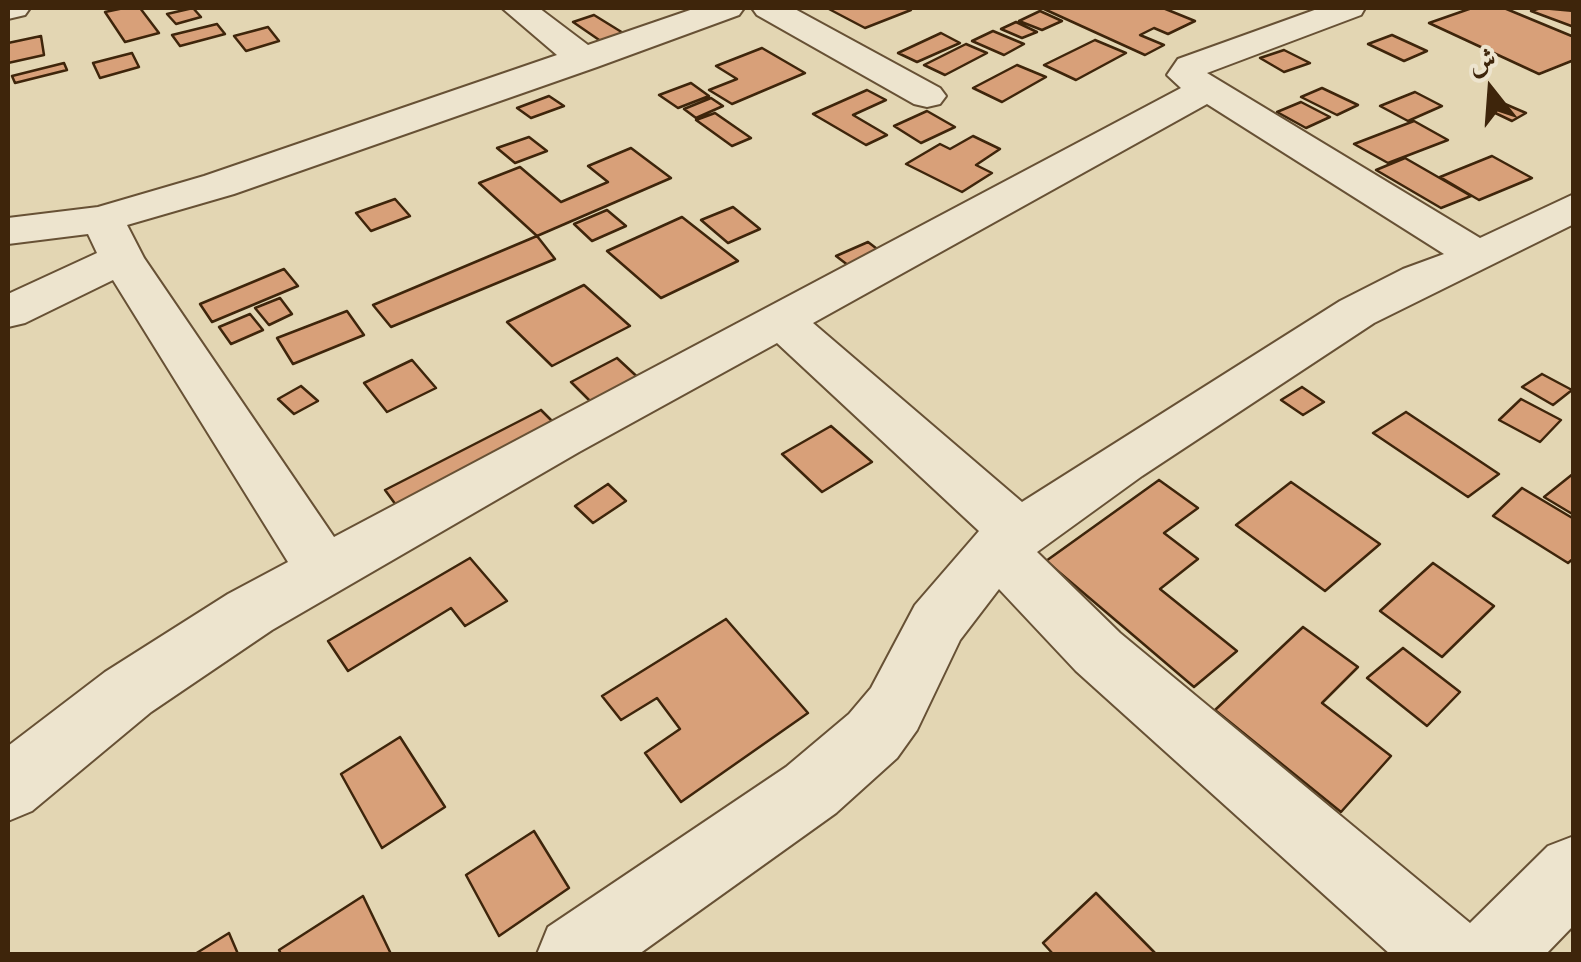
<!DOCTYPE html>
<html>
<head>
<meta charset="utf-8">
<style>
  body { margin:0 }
  #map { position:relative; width:1581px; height:962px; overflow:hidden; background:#e3d6b3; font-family:Cardo,Amiri,serif }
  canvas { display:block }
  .frame { position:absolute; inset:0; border:10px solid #3e250b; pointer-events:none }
  .north { position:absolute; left:1441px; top:40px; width:100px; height:100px; -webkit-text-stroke:8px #ede4ce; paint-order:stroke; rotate:343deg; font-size:28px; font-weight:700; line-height:40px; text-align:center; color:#3e250b }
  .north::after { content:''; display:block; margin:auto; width:35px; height:45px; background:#3e250b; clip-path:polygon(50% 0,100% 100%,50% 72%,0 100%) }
</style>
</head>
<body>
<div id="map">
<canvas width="1581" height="962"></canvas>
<div class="frame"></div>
<div class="north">ش</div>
</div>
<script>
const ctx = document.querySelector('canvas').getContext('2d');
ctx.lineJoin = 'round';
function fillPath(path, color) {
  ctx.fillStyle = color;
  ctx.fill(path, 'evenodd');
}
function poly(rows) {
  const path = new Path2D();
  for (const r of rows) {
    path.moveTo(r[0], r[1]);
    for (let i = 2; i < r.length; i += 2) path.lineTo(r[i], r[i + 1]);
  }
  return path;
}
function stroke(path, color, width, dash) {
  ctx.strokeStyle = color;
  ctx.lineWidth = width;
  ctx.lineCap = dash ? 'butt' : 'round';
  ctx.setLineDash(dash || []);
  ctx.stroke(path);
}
const building = poly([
  [124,8,140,8,159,33,125,42,105,12,124,8],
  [193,8,201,17,176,24,167,14,193,8],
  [827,8,907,8,911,10,865,28,827,8],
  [1049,8,1163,8,1195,21,1168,34,1154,28,1140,35,1164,45,1145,55,1044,9,1049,8],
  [1472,8,1504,8,1574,37,1574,60,1539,74,1429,23,1472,8],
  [1541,8,1574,11,1574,27,1531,11,1541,8],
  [1040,11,1062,21,1042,30,1019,21,1040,11],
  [594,15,628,36,605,44,573,22,594,15],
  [1016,22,1037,32,1022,38,1001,29,1016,22],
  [217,24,225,34,180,46,172,35,217,24],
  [268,27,279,41,246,51,234,36,268,27],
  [993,31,1024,44,1004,55,972,41,993,31],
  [941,33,960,43,917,62,898,53,941,33],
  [1392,35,1427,51,1404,61,1368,44,1392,35],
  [41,36,44,55,8,63,8,43,41,36],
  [1095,40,1126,53,1076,80,1044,65,1095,40],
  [966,44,987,53,945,75,924,65,966,44],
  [762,48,805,73,732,104,709,90,737,79,716,66,762,48],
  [1284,50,1310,63,1284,72,1260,58,1284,50],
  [132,53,139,67,100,78,93,63,132,53],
  [64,63,67,70,15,83,12,76,64,63],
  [1017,65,1046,77,1002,102,973,88,1017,65],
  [691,83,709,96,678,108,659,95,691,83],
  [1322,88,1358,105,1337,115,1301,97,1322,88],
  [867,90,886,100,853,115,887,135,866,145,813,114,867,90],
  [1415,92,1442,106,1408,121,1380,106,1415,92],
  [549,96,564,106,531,118,517,108,549,96],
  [711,98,723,106,696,118,684,109,711,98],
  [1301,102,1330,117,1306,128,1277,112,1301,102],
  [1505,104,1526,113,1512,121,1491,111,1505,104],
  [927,111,955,127,921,143,894,126,927,111],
  [715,113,751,138,732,146,696,120,715,113],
  [1414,121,1448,140,1388,163,1354,144,1414,121],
  [973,136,1000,149,976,165,992,173,962,192,906,164,940,144,950,149,973,136],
  [529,137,547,151,515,163,497,148,529,137],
  [631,148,671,178,537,236,479,183,520,167,561,202,608,182,588,166,631,148],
  [1492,156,1532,178,1479,200,1440,177,1492,156],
  [1405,158,1471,196,1441,208,1376,170,1405,158],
  [395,199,410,216,371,231,356,213,395,199],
  [733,207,760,229,728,243,701,220,733,207],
  [607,210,626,226,592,241,574,224,607,210],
  [682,217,738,261,661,298,607,251,682,217],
  [537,236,555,259,391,327,373,305,537,236],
  [868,242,885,255,853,269,836,256,868,242],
  [284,269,298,286,212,322,200,304,284,269],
  [584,285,630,326,552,366,507,322,584,285],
  [280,298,292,314,269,325,255,308,280,298],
  [347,311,364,335,293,364,277,338,347,311],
  [250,314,263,330,231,344,219,327,250,314],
  [617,358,645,384,597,408,571,382,617,358],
  [412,360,436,388,387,412,364,383,412,360],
  [1542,374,1572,390,1553,405,1522,387,1542,374],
  [301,386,318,401,294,414,278,399,301,386],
  [1302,387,1324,402,1303,415,1281,400,1302,387],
  [1521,399,1561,420,1540,442,1499,420,1521,399],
  [541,410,562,431,404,516,385,490,541,410],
  [1406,412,1499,474,1468,497,1373,433,1406,412],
  [831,426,872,462,822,492,782,454,831,426],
  [1574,473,1574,515,1544,497,1574,473],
  [1159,480,1198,508,1164,533,1198,559,1160,589,1237,651,1194,687,1046,561,1159,480],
  [1291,482,1380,544,1325,591,1236,525,1291,482],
  [608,484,626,501,593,523,575,506,608,484],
  [1522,488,1574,519,1574,558,1568,563,1493,516,1522,488],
  [470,558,507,601,465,626,451,608,348,671,328,641,470,558],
  [1433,563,1494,606,1442,657,1380,611,1433,563],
  [726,619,808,713,681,802,645,753,680,729,657,698,621,720,602,696,726,619],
  [1303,627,1358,667,1322,703,1391,756,1341,812,1215,710,1303,627],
  [1403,648,1460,692,1427,726,1367,678,1403,648],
  [400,737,445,807,382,848,341,774,400,737],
  [534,831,569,888,499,936,466,875,534,831],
  [1096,893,1156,954,1053,954,1043,943,1096,893],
  [363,896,391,954,281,954,279,950,363,896],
  [229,933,238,954,195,954,229,933]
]);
fillPath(building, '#d8a079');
stroke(building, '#3e250b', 2.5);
const street = poly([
  [8,8,30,8,25,15,8,19,8,8],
  [502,8,539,8,588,45,696,8,744,8,739,15,597,67,234,194,127,225,144,258,334,537,1181,88,1167,75,1178,59,1320,8,1365,8,1361,15,1207,73,1480,238,1574,194,1574,224,1374,323,1142,476,1037,552,1120,633,1470,923,1548,846,1574,836,1574,925,1546,954,1390,954,1076,671,999,589,960,640,917,730,897,758,836,813,639,954,537,954,548,927,786,767,849,714,871,688,915,605,979,531,777,343,579,452,272,630,151,712,32,811,8,821,8,746,105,672,228,594,288,562,113,280,25,323,8,327,8,294,97,253,88,234,8,244,8,218,98,207,204,176,557,55,502,8],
  [1207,104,1444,254,1403,269,1340,301,1022,502,813,323,1207,104],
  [752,8,793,8,940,88,946,96,940,104,927,107,914,104,757,15,752,8]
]);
stroke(street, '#675135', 4);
fillPath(street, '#ede4ce');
</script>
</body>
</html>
